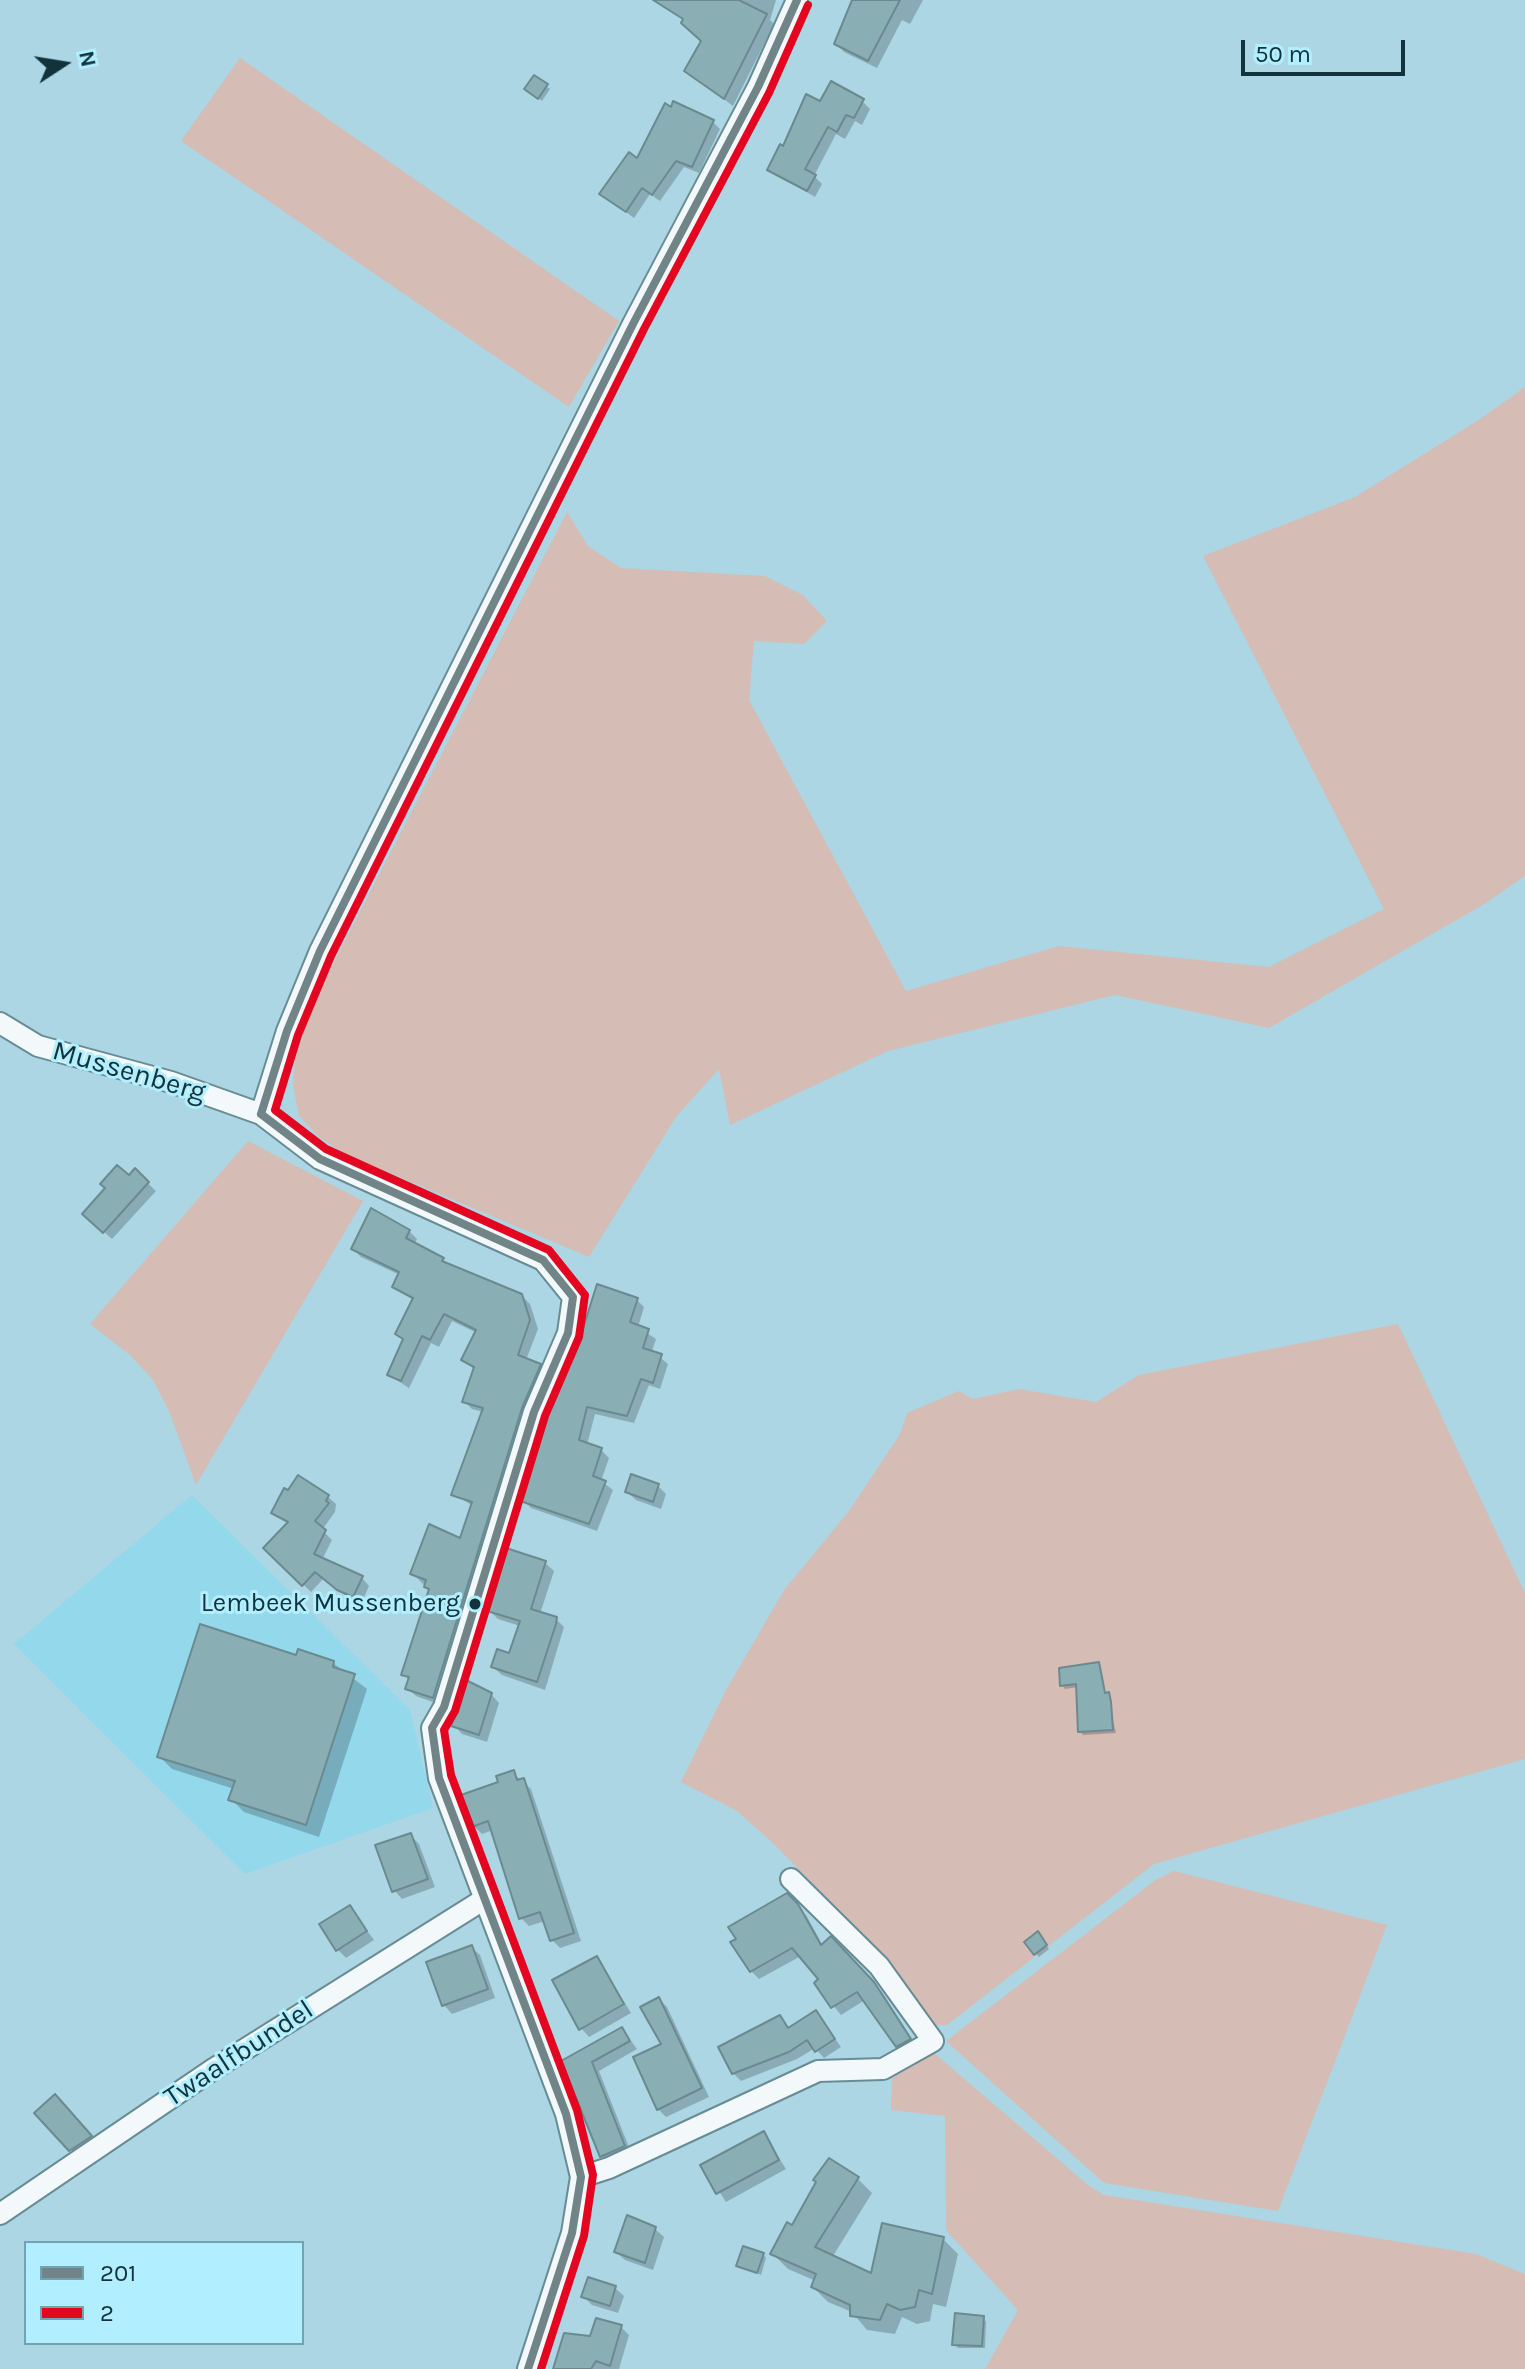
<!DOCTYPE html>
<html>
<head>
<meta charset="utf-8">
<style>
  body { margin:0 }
  #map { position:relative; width:1525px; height:2369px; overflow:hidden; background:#acd6e3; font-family:Karla,sans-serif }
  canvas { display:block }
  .legend { position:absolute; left:24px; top:2241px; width:280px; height:104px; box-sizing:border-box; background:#b1eeff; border:2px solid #71a3b1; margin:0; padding:10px 14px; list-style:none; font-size:24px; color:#12333b }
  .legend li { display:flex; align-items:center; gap:16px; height:40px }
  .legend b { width:40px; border:2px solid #71a3b1 }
  .north { position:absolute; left:24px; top:24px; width:80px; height:80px; -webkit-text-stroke:6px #b1eeff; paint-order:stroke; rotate:78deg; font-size:22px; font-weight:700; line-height:32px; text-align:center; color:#12333b }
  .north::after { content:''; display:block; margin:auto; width:28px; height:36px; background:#12333b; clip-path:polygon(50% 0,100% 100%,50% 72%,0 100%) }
  .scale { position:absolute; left:1241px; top:40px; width:164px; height:36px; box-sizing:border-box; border:4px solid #12333b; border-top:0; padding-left:10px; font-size:24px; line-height:28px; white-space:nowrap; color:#12333b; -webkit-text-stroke:6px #b1eeff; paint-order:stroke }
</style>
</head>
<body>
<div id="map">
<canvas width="1525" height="2369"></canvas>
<ul class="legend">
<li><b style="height:10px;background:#718589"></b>201</li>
<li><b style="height:10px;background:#e40521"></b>2</li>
</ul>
<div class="north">N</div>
<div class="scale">50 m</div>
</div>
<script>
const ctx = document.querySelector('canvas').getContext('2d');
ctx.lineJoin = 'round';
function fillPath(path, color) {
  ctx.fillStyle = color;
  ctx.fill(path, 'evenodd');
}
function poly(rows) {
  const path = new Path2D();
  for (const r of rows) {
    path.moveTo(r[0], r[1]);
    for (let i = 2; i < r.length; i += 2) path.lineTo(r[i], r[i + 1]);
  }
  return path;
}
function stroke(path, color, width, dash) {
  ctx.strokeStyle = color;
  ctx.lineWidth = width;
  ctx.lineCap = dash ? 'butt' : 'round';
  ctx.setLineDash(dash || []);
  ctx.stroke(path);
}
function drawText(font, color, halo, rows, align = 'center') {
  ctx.font = font + ' Karla,sans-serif';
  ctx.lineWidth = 6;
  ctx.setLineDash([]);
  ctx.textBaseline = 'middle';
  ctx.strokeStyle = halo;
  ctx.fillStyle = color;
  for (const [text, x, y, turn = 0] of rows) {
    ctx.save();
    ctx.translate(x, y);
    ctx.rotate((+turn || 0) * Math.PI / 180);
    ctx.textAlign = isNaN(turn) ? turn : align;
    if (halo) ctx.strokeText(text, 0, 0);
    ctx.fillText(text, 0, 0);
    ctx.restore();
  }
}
fillPath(poly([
  [192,1495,410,1710,433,1808,245,1874,14,1644]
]), '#94d8eb');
fillPath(poly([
  [240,58,619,321,569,407,181,141],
  [1525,387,1525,876,1486,903,1269,1028,1115,995,888,1051,730,1125,719,1069,676,1117,589,1257,345,1154,319,1137,299,1116,293,1085,295,1060,311,1006,567,512,588,546,621,568,765,576,803,595,827,621,804,644,754,641,749,700,906,991,1059,946,1269,967,1384,909,1203,556,1355,497,1477,421],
  [248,1141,363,1201,196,1485,169,1411,153,1380,130,1355,90,1324],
  [1398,1324,1525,1593,1525,1759,1154,1864,947,2025,930,2025,914,1995,895,1969,776,1846,737,1811,681,1782,725,1692,784,1590,849,1511,900,1434,907,1413,959,1391,973,1399,1019,1389,1096,1402,1139,1375],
  [1174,1871,1387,1925,1278,2211,1104,2183,946,2041,1157,1879],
  [934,2053,1088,2185,1104,2195,1476,2254,1525,2274,1525,2369,985,2369,1018,2310,946,2230,945,2116,891,2110,892,2078]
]), '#d5bcb5');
fillPath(poly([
  [664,0,776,0,770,20,774,24,733,106,687,71,704,42],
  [855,0,923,0,910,24,902,20,877,68,844,52,836,43],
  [546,86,550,89,542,101,530,92],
  [862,101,870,109,862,125,855,121,845,139,836,134,814,176,822,184,815,197,769,170,821,104],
  [713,122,720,129,699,173,684,167,660,201,650,194,634,218,602,194,638,161],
  [135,1171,156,1191,112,1239,93,1222],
  [409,1231,417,1239,414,1245,449,1266,521,1295,530,1304,538,1329,526,1360,548,1373,441,1705,416,1696,407,1688,410,1681,403,1674,430,1591,412,1573,461,1540,473,1506,454,1494,483,1412,472,1409,464,1401,475,1370,463,1360,477,1333,452,1321,439,1347,431,1343,409,1388,389,1375,404,1341,398,1334,414,1301,394,1286,400,1275,361,1257,353,1249],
  [637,1300,644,1307,638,1327,656,1339,652,1351,668,1364,660,1389,649,1385,634,1423,595,1414,587,1445,601,1450,609,1458,601,1481,613,1490,597,1531,531,1508,523,1500],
  [658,1486,666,1494,661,1509,636,1500,627,1492],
  [328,1497,336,1504,335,1512,322,1530,332,1540,322,1560,362,1578,369,1586,361,1604,347,1597,324,1578,311,1592,266,1548,289,1524,274,1512],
  [545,1563,554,1571,540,1614,556,1619,564,1627,545,1690,502,1675,493,1667,510,1655,520,1626,498,1619,489,1610],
  [298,1657,333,1663,367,1689,319,1837,244,1812,231,1799,234,1789,172,1769,159,1756],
  [1098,1664,1116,1733,1083,1735,1080,1731,1078,1687,1065,1689,1062,1685],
  [491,1694,499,1703,487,1742,462,1734,454,1725],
  [513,1773,531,1789,581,1941,560,1948,552,1940,545,1921,529,1926,521,1918,493,1830,482,1834,473,1825,501,1783],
  [410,1835,419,1844,435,1887,402,1899,394,1890],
  [786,1896,806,1915,823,1946,831,1939,882,1992,917,2047,906,2054,865,2000,841,2015,816,1984,821,1980,801,1956,759,1979,751,1971],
  [350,1908,374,1940,346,1958,338,1950],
  [1038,1933,1049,1949,1039,1957,1027,1943],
  [471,1947,480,1955,495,1998,452,2014,444,2005],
  [597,1958,631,2013,589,2037,581,2028],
  [659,1999,667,2007,709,2097,666,2117,658,2109,663,2045],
  [816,2012,841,2047,824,2058,815,2048,797,2059,741,2081,733,2073,780,2018,790,2029],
  [622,2029,637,2049,599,2071,632,2155,610,2164,602,2156,564,2062],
  [63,2105,98,2145,79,2158,37,2113],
  [763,2133,786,2169,726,2202,703,2166],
  [857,2178,872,2193,833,2256,873,2276,943,2239,958,2254,946,2307,933,2304,930,2321,917,2324,902,2317,895,2334,867,2330,852,2312,828,2302,813,2287,816,2281,788,2269,773,2254,793,2228],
  [655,2229,664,2237,653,2270,625,2260,616,2252],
  [763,2254,766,2258,761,2275,739,2265],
  [615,2288,624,2296,618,2313,592,2305,584,2297],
  [983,2318,986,2322,985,2348,958,2348,954,2344],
  [621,2327,629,2335,619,2369,555,2369,592,2338]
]), '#0003');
const building = poly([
  [653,0,739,0,767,14,724,99,684,71,701,41,681,23,683,19,653,0],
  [852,0,900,0,868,61,834,44,852,0],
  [534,75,548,84,538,99,524,89,534,75],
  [831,81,864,99,854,118,846,115,837,132,828,127,805,169,816,175,807,191,767,170,780,144,783,146,806,94,820,101,831,81],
  [673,101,714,120,692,167,676,161,652,195,642,188,626,212,599,194,629,152,637,158,665,103,671,107,673,101],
  [117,1165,129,1175,135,1168,149,1182,103,1233,82,1214,105,1188,100,1184,117,1165],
  [371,1208,410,1230,406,1238,444,1258,442,1261,522,1294,530,1320,518,1355,541,1364,522,1408,433,1698,405,1689,409,1677,401,1675,429,1589,424,1587,426,1580,410,1574,429,1524,460,1538,472,1502,451,1495,483,1408,462,1402,474,1367,461,1360,476,1330,444,1314,430,1340,422,1336,401,1381,387,1375,403,1339,395,1334,413,1298,392,1287,399,1272,351,1249,371,1208],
  [597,1284,638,1298,630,1322,649,1329,643,1348,662,1354,653,1383,641,1379,627,1416,587,1407,579,1440,602,1448,593,1476,606,1481,589,1524,520,1501,546,1416,580,1338,597,1284],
  [631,1474,659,1484,653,1502,625,1492,631,1474],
  [298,1475,329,1495,326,1501,329,1503,315,1521,326,1530,314,1554,363,1576,353,1597,337,1590,315,1572,302,1586,263,1548,288,1522,271,1513,284,1488,288,1490,298,1475],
  [506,1548,546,1561,531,1609,557,1617,556,1624,537,1682,491,1667,497,1649,509,1653,520,1621,487,1611,506,1548],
  [200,1624,296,1655,298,1649,334,1661,333,1667,355,1674,306,1825,228,1800,235,1781,157,1757,200,1624],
  [1099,1662,1105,1693,1109,1692,1111,1702,1113,1730,1078,1732,1076,1684,1060,1686,1059,1668,1099,1662],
  [466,1680,492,1693,479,1735,451,1726,466,1680],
  [514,1770,517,1780,524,1778,574,1933,550,1941,540,1912,519,1919,488,1821,472,1827,461,1795,498,1782,496,1776,514,1770],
  [411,1833,428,1879,392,1892,375,1845,411,1833],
  [787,1893,798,1904,821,1945,831,1936,874,1982,911,2039,896,2047,857,1992,831,2008,814,1983,818,1979,792,1948,750,1972,730,1942,736,1939,728,1927,787,1893],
  [350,1905,367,1931,336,1951,319,1924,350,1905],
  [1038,1931,1047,1945,1034,1955,1024,1942,1038,1931],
  [472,1945,488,1989,442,2006,426,1962,472,1945],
  [597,1956,624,2004,579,2030,552,1980,597,1956],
  [659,1997,702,2088,657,2110,633,2057,661,2044,640,2007,659,1997],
  [816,2010,835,2039,815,2052,807,2040,789,2052,732,2074,718,2047,780,2015,788,2028,816,2010],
  [622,2027,630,2041,592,2062,625,2146,600,2157,561,2061,622,2027],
  [55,2094,92,2136,69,2151,34,2113,55,2094],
  [764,2131,779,2160,716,2194,700,2165,764,2131],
  [829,2158,859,2177,815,2247,871,2273,882,2223,944,2237,932,2294,919,2290,915,2307,900,2310,887,2304,880,2320,850,2316,850,2305,811,2287,816,2274,770,2254,787,2222,792,2225,816,2182,813,2180,829,2158],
  [627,2215,656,2227,645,2263,614,2252,627,2215],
  [743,2246,764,2253,757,2273,736,2266,743,2246],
  [588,2277,616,2286,610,2306,581,2297,588,2277],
  [955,2313,984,2316,982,2346,952,2345,955,2313],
  [596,2318,622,2325,610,2366,596,2361,591,2369,553,2369,564,2333,590,2336,596,2318]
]);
fillPath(building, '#89afb5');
stroke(building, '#6b8a90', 2);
const street = poly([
  [0,1023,38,1046,171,1082,261,1114,320,1159,543,1260,573,1297,568,1333,534,1412,444,1707,432,1728,439,1778,566,2114,581,2177,572,2233,528,2369],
  [261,1114,287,1031,320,951,633,324,758,87,797,0],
  [581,2177,609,2168,818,2071,883,2069,933,2041,879,1966,791,1879],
  [0,2214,212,2070,483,1900]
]);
stroke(street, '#688c95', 24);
stroke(street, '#f3f9fb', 20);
stroke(poly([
  [261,1114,320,1159,543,1260,573,1297,568,1333,534,1412,444,1707,432,1728,439,1778,566,2114,581,2177,572,2233,528,2369],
  [261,1114,287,1031,320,951,633,324,758,87,797,0]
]), '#718589', 8);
stroke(poly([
  [541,2369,584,2236,593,2175,577,2110,451,1775,444,1730,455,1711,545,1416,579,1337,585,1295,549,1250,326,1149,275,1110,298,1035,331,956,644,329,769,93,808,5]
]), '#e40521', 8);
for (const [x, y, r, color] of [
  [475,1604,7,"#12333b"]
]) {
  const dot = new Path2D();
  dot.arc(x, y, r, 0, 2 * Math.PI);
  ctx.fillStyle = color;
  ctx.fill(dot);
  stroke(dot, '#b1eeff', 3);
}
drawText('26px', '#12333b', '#b1eeff', [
  ["Lembeek Mussenberg",460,1604]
], 'right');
drawText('28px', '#12333b', '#b1eeff', [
  ["Mussenberg",129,1072,16],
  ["Twaalfbundel",239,2054,-33]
]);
</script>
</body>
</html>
